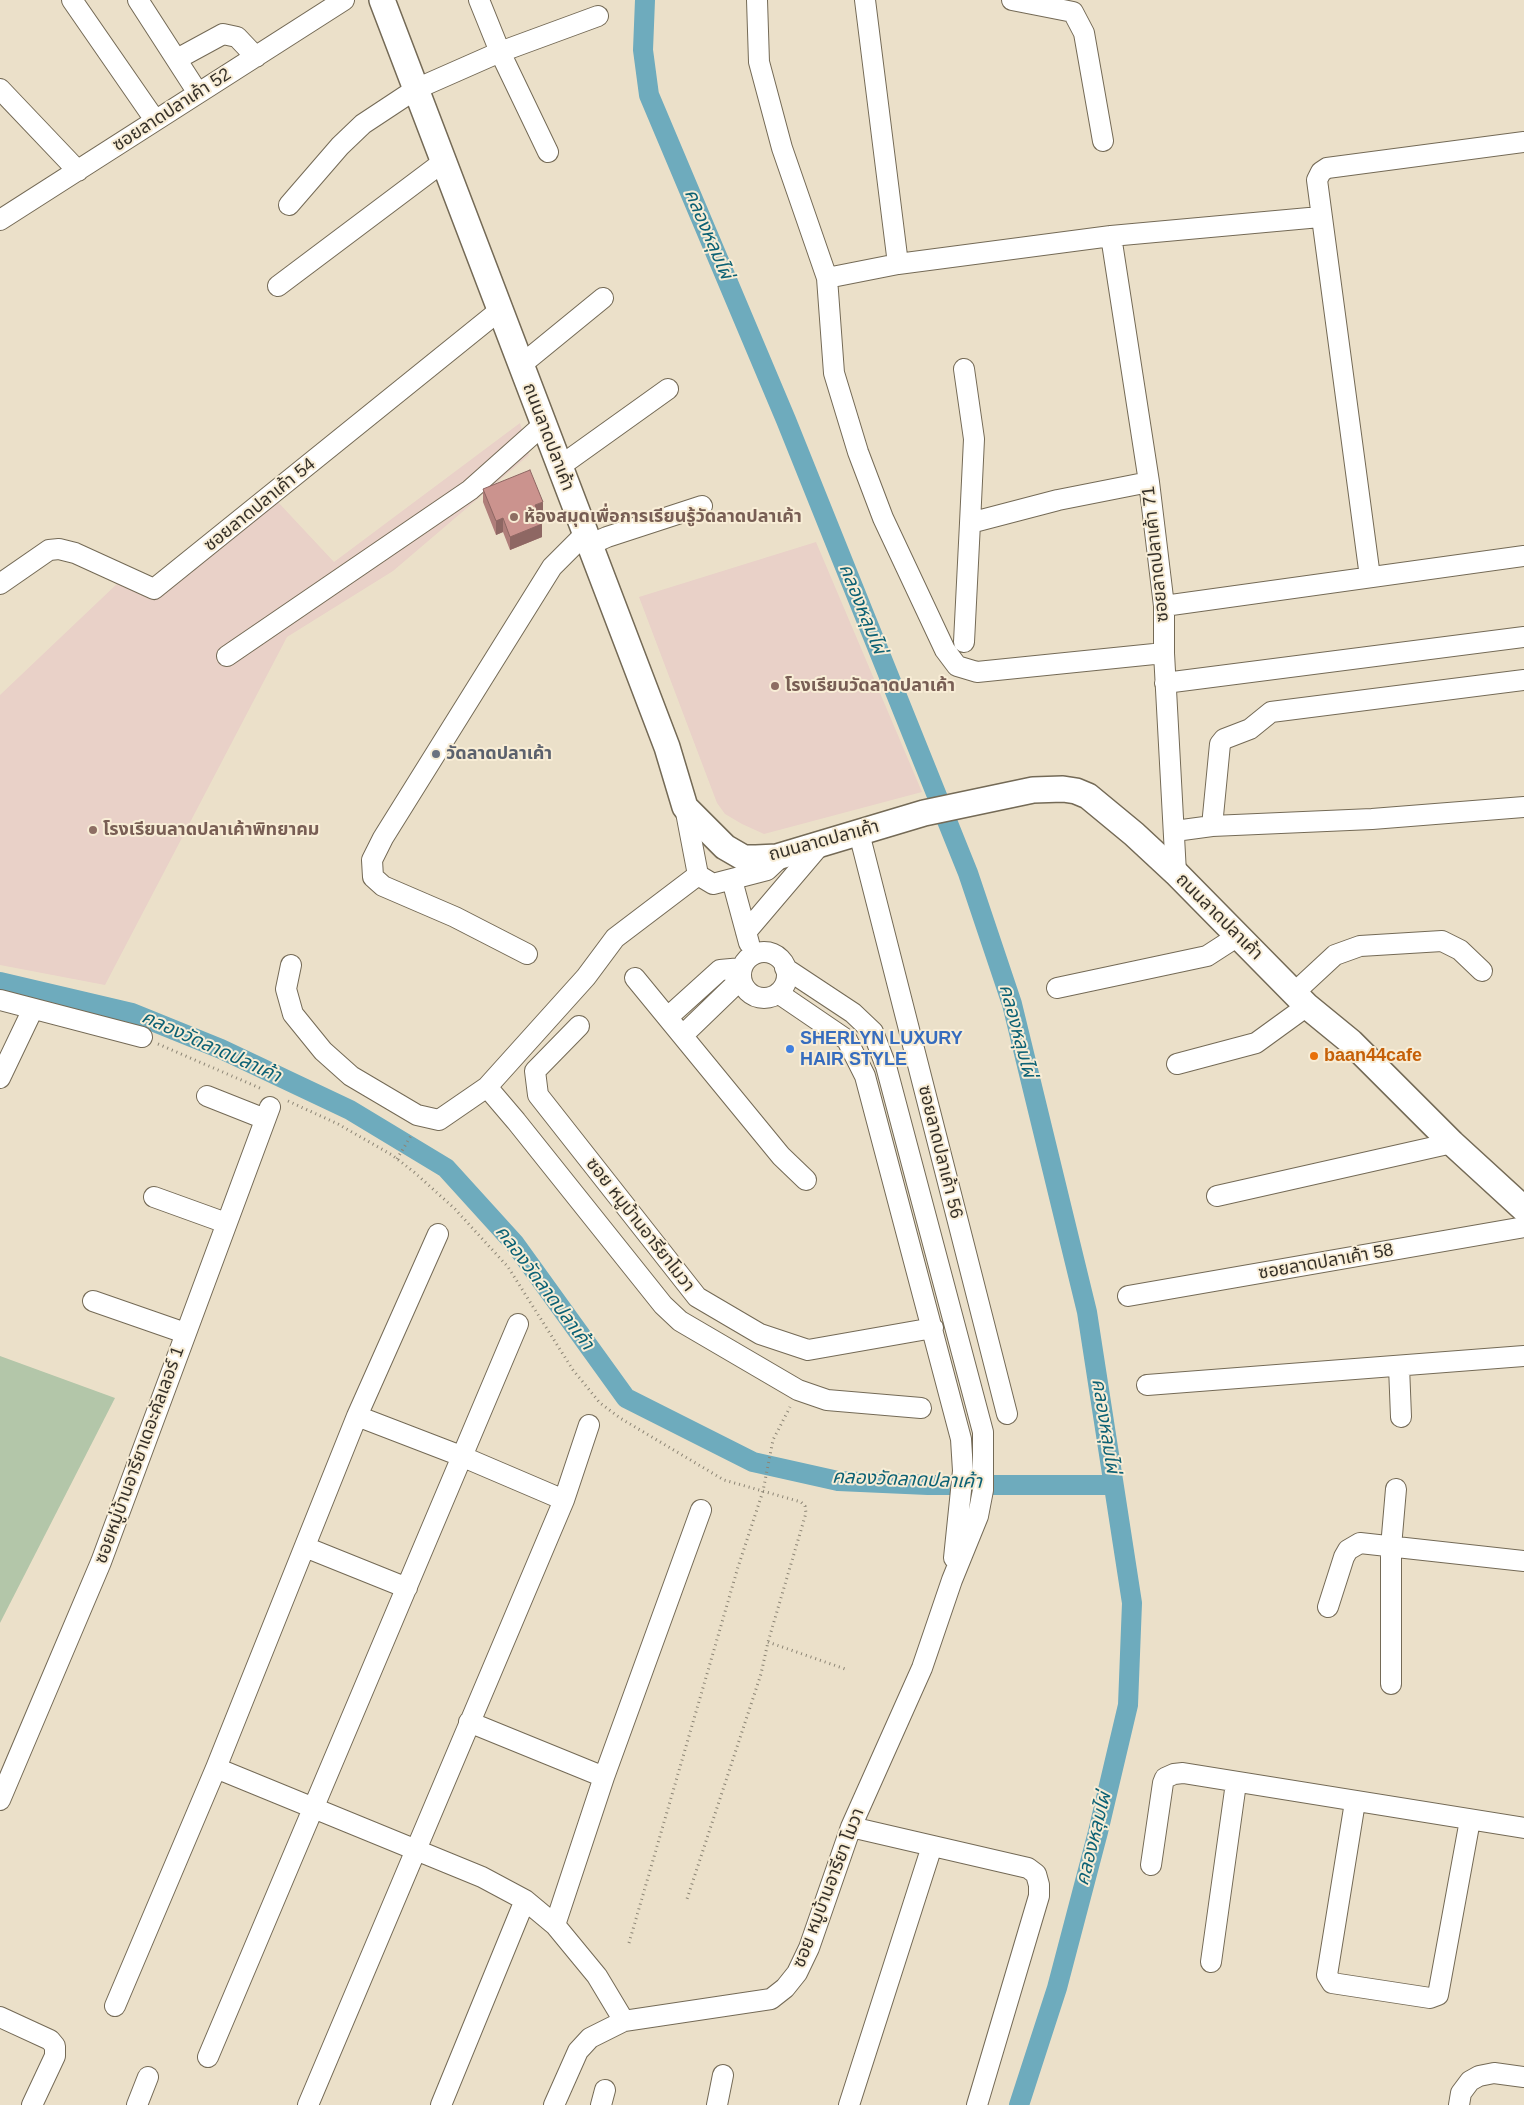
<!DOCTYPE html>
<html>
<head>
<meta charset="utf-8">
<style>
  body { margin:0 }
  canvas { display:block; background:#ebe0c9 }
</style>
</head>
<body>
<canvas width="1524" height="2105"></canvas>
<script>
const ctx = document.querySelector('canvas').getContext('2d');
ctx.lineJoin = 'round';
function fillPath(path, color) {
  ctx.fillStyle = color;
  ctx.fill(path, 'evenodd');
}
function poly(rows) {
  const path = new Path2D();
  for (const r of rows) {
    if (r.length === 3) {
      path.moveTo(r[0] + r[2], r[1]);
      path.arc(r[0], r[1], r[2], 0, 2 * Math.PI);
      continue;
    }
    path.moveTo(r[0], r[1]);
    for (let i = 2; i < r.length; i += 2) path.lineTo(r[i], r[i + 1]);
  }
  return path;
}
function stroke(path, color, width, dash) {
  ctx.strokeStyle = color;
  ctx.lineWidth = width;
  ctx.lineCap = dash ? 'butt' : 'round';
  ctx.setLineDash(dash || []);
  ctx.stroke(path);
}
function drawText(font, color, halo, rows, align = 'center') {
  ctx.font = font + ' Helvetica,"Noto Sans Thai",sans-serif';
  ctx.lineWidth = 4;
  ctx.setLineDash([]);
  ctx.textBaseline = 'middle';
  ctx.strokeStyle = halo;
  ctx.fillStyle = color;
  for (const [text, x, y, turn = 0] of rows) {
    ctx.save();
    ctx.translate(x, y);
    ctx.rotate((+turn || 0) * Math.PI / 180);
    ctx.textAlign = isNaN(turn) ? turn : align;
    if (halo) ctx.strokeText(text, 0, 0);
    ctx.fillText(text, 0, 0);
    ctx.restore();
  }
}
fillPath(poly([
  [520,423,529,455,393,571,287,637,105,985,0,965,0,695,120,581,154,600,277,501,334,562],
  [816,542,922,792,764,834,742,824,725,814,717,803,639,597]
]), '#e9d1c8');
fillPath(poly([
  [0,1356,115,1398,0,1623]
]), '#b3c6a9');
stroke(poly([
  [645,0,643,50,649,95,786,420,968,873,1012,1004,1087,1312,1132,1603,1128,1705,1098,1832,1057,1988,1019,2105],
  [0,982,132,1013,221,1049,350,1110,446,1168,515,1244,626,1398,753,1462,838,1481,928,1485,1113,1485]
]), '#6eabbd', 20);
const minor = poly([
  [72,0,155,120],
  [138,0,198,93],
  [479,0,500,52,548,152],
  [757,0,759,62,782,148,827,278,834,373,858,452,883,518,945,650,957,666,977,672,1164,653],
  [865,0,898,264],
  [1012,0,1073,12,1084,33,1103,141],
  [177,59,223,34,237,37,256,57],
  [0,89,78,171],
  [289,205,340,146,363,124,416,89,500,52,598,16],
  [0,220,344,0],
  [1111,236,1149,482,1164,606,1164,653,1176,873],
  [827,278,898,264,1111,236,1320,217],
  [278,286,443,162],
  [521,365,603,298],
  [964,369,974,439,970,523,1058,500,1149,482],
  [559,467,668,389],
  [589,545,607,537,702,506],
  [1370,577,1317,180,1321,172,1327,168,1524,142],
  [0,584,49,550,59,549,75,553,154,589,500,310],
  [1164,606,1524,556],
  [964,642,970,523],
  [227,656,470,490,543,425],
  [1165,683,1524,637],
  [685,807,698,875,713,884,767,870,783,855],
  [1212,826,1220,744,1224,739,1250,729,1271,712,1524,680],
  [1175,831,1212,826,1372,819,1524,807],
  [859,833,1007,1414],
  [732,880,749,943],
  [746,932,820,845],
  [764,975,23],
  [527,954,455,917,383,886,373,877,372,860,383,838,552,567,585,534],
  [291,965,286,989,293,1014,323,1051,351,1076,417,1115,439,1120,487,1087,586,977,615,938,698,875],
  [635,978,781,1156,806,1180],
  [1057,988,1207,956,1238,936],
  [778,993,847,1040,865,1076,961,1439,963,1471,954,1558],
  [1294,993,1335,955,1360,946,1442,941,1460,950,1482,971],
  [0,1000,142,1037],
  [668,1017,720,970,742,968],
  [579,1026,535,1071,538,1095,697,1297,760,1334,808,1350,933,1328],
  [683,1035,741,979],
  [1177,1064,1256,1043,1307,1006],
  [0,1078,32,1011],
  [487,1087,516,1121,663,1305,680,1321,798,1390,827,1400,921,1408],
  [207,1096,265,1119],
  [1217,1196,1452,1143],
  [154,1197,226,1223],
  [1128,1296,1524,1227],
  [93,1301,185,1333],
  [1399,1366,1401,1417],
  [1147,1385,1524,1356],
  [357,1416,461,1456,564,1500],
  [305,1547,407,1588],
  [1328,1607,1344,1557,1348,1550,1360,1543,1524,1561],
  [1391,1684,1391,1547,1396,1489],
  [469,1722,604,1777],
  [216,1768,482,1877,525,1900,555,1925,597,1976,624,2021],
  [0,1800,101,1562,270,1107],
  [1355,1802,1327,1975,1332,1983,1430,1998,1438,1995,1470,1820],
  [851,1827,1028,1868,1036,1874,1039,1885,1039,1896,977,2105],
  [1151,1865,1163,1783,1165,1778,1174,1774,1183,1773,1524,1828],
  [555,1925,604,1777,701,1510],
  [1211,1962,1236,1783],
  [115,2006,216,1768,357,1416,438,1234],
  [0,2017,50,2040,55,2046,55,2056,32,2105],
  [208,2057,518,1324],
  [137,2105,148,2077],
  [308,2105,564,1500,589,1425],
  [441,2105,525,1900],
  [554,2105,578,2051,590,2038,624,2021,771,1999,785,1988,797,1973,809,1948,851,1827,922,1668,952,1580,978,1516,983,1490,983,1432,886,1066,873,1032,853,1013,785,968],
  [601,2105,605,2090],
  [717,2105,723,2075],
  [849,2105,932,1846],
  [1459,2105,1461,2093,1470,2081,1479,2076,1494,2073,1524,2077]
]);
const major = poly([
  [382,0,667,747,685,807,725,847,744,858,756,858,777,857,924,813,1033,790,1063,789,1076,791,1088,796,1134,834,1176,873,1307,1006,1351,1042,1452,1143,1524,1209]
]);
stroke(minor, '#746a56', 22);
stroke(major, '#746a56', 28);
stroke(poly([
  [158,1044,262,1089],
  [288,1101,338,1124,392,1155,414,1172,455,1209,508,1267,573,1370,600,1403,620,1418,724,1480,801,1502,805,1506,806,1513,768,1642,761,1674,686,1902],
  [397,1159,412,1134],
  [768,1642,848,1670],
  [629,1943,738,1567,763,1491,773,1440,790,1407]
]), '#8c8575', 3, [1, 4]);
stroke(minor, '#fff', 20);
stroke(major, '#fff', 25);
fillPath(poly([
  [483,489,543,516,540,517,542,537,510,550,503,532,496,535,483,502]
]), '#af7e7a');
fillPath(poly([
  [543,502,543,516,535,519,535,505],
  [503,518,503,532,496,535,496,521],
  [542,524,542,537,510,550,510,537]
]), '#8e6763');
const building = poly([
  [530,470,543,502,535,505,542,524,510,537,503,518,496,521,483,489,530,470]
]);
fillPath(building, '#cb938e');
stroke(building, '#8e6763', 1);
for (const [x, y, r, color] of [
  [514,517,5,"#8d6e63"],
  [775,686,5,"#8d6e63"],
  [436,754,5,"#6b7280"],
  [93,830,5,"#8d6e63"],
  [790,1049,5,"#3f7fe0"],
  [1314,1056,5,"#e8710a"]
]) {
  const dot = new Path2D();
  dot.arc(x, y, r, 0, 2 * Math.PI);
  ctx.fillStyle = color;
  ctx.fill(dot);
  stroke(dot, '#f8edd6', 2);
}
drawText('18px', '#363129', '#f8edd6', [
  ["ซอยลาดปลาเค้า 52",172,110,-33],
  ["ถนนลาดปลาเค้า",548,437,69],
  ["ซอยลาดปลาเค้า 54",260,505,-39],
  ["ซอยลาดปลาเค้า 71",1156,554,-96],
  ["ถนนลาดปลาเค้า",824,841,-15],
  ["ถนนลาดปลาเค้า",1219,917,45],
  ["ซอยลาดปลาเค้า 56",940,1152,76],
  ["ซอย หมูบ้านอารียาโมวา",640,1225,52],
  ["ซอยลาดปลาเค้า 58",1326,1262,-10],
  ["ซอยหมู่บ้านอารียาเดอะคัลเลอร์ 1",140,1455,-70],
  ["ซอย หมูบ้านอารียา โมวา",829,1888,-69]
]);
drawText('bold 18px', '#785e54', '#f8edd6', [
  ["ห้องสมุดเพื่อการเรียนรู้วัดลาดปลาเค้า",524,517],
  ["โรงเรียนวัดลาดปลาเค้า",785,686],
  ["โรงเรียนลาดปลาเค้าพิทยาคม",103,830]
], 'left');
drawText('bold 18px', '#5b616d', '#f8edd6', [
  ["วัดลาดปลาเค้า",446,754]
], 'left');
drawText('bold 18px', '#366cbe', '#f8edd6', [
  ["SHERLYN LUXURY",800,1039],
  ["HAIR STYLE",800,1060]
], 'left');
drawText('bold 18px', '#c56008', '#f8edd6', [
  ["baan44cafe",1324,1056]
], 'left');
drawText('italic 19px', '#0c6174', '#f8edd6', [
  ["คลองหลุมไผ่",708,234,67],
  ["คลองหลุมไผ่",862,609,68],
  ["คลองหลุมไผ่",1017,1031,75],
  ["คลองวัดลาดปลาเค้า",211,1047,24],
  ["คลองวัดลาดปลาเค้า",544,1288,53],
  ["คลองหลุมไผ่",1105,1426,81],
  ["คลองวัดลาดปลาเค้า",907,1480,2],
  ["คลองหลุมไผ่",1094,1839,-76]
]);
</script>
</body>
</html>
